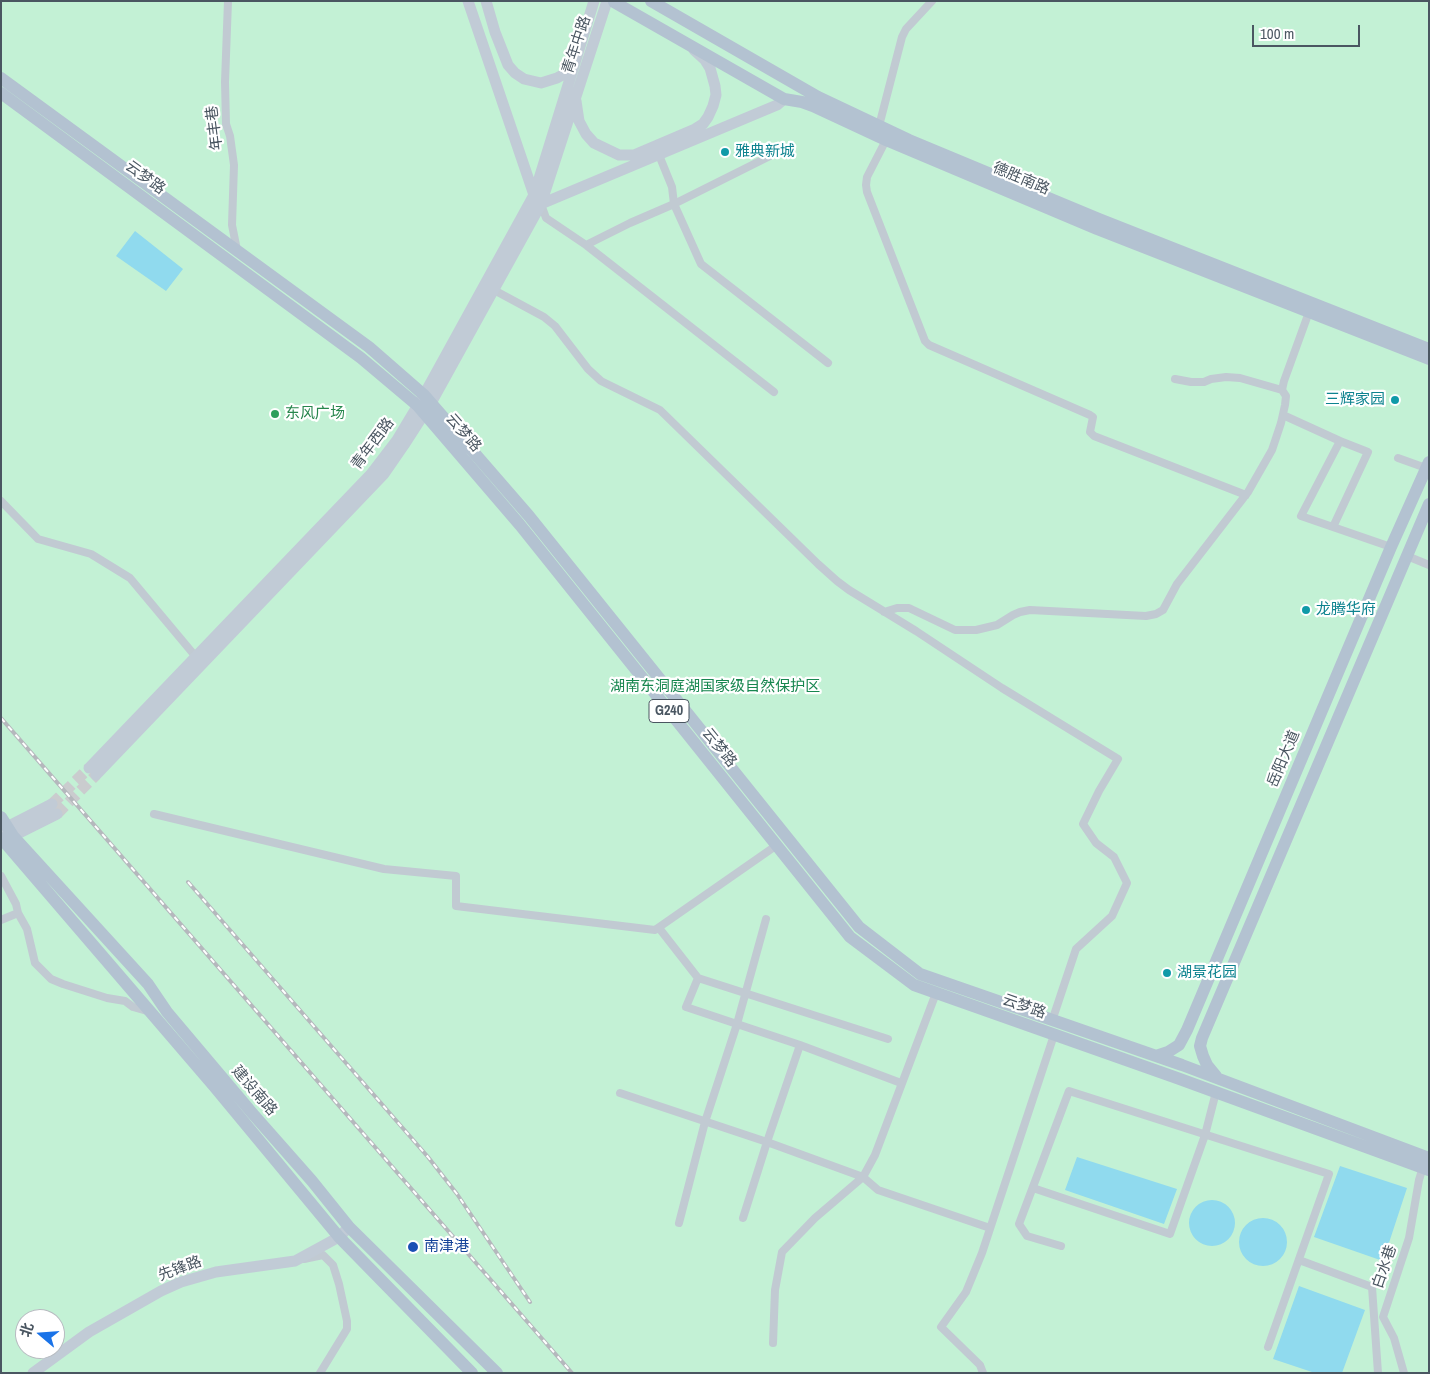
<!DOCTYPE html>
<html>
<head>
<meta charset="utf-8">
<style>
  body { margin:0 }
  #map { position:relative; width:1430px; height:1374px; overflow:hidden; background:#f5f3f3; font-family:"Archivo Narrow","Noto Sans SC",sans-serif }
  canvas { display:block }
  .frame { position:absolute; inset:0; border:2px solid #4a5661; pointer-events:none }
  .north { position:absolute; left:15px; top:1309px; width:50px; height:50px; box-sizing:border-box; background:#fff; border:1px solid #b7bbc0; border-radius:50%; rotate:288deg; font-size:14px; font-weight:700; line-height:20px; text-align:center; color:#4a5661 }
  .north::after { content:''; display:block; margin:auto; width:18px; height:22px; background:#1a73e8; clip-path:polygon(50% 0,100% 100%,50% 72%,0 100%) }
  .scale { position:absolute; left:1252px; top:25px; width:108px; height:22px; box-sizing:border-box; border:2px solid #4a5661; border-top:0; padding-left:6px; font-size:15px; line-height:18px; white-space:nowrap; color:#4a5661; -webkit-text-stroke:4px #fff; paint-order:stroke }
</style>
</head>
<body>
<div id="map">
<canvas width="1430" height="1374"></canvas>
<div class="frame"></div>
<div class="north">北</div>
<div class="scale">100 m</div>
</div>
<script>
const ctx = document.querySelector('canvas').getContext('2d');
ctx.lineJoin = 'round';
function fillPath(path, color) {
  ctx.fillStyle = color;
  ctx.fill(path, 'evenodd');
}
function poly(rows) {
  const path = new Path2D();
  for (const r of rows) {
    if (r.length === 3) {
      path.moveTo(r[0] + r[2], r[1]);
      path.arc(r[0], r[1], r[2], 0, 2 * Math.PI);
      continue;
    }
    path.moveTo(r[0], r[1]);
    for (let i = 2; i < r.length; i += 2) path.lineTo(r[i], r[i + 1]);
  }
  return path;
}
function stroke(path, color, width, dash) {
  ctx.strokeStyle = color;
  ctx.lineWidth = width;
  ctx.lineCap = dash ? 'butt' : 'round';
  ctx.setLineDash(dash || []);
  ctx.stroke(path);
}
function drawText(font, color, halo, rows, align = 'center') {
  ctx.font = font + ' "Archivo Narrow","Noto Sans SC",sans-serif';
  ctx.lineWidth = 4.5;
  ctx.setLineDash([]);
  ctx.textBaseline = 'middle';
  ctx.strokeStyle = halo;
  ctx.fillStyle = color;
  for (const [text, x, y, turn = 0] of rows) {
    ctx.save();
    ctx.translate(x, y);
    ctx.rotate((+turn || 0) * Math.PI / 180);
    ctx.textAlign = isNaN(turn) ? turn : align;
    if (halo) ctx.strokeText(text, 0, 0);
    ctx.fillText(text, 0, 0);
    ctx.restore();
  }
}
fillPath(poly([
  [1,1,1429,1,1429,1373,1,1373],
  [25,1319,55,1319,55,1349,25,1349]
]), '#c3f1d5');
fillPath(poly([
  [135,231,183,269,166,291,116,256],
  [1077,1157,1177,1189,1164,1224,1065,1190],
  [1340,1166,1407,1188,1383,1261,1314,1237],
  [1212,1223,23],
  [1263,1242,24],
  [1299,1286,1365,1310,1342,1373,1315,1373,1273,1359]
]), '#90daee');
stroke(poly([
  [52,804,89,768],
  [57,814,96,775]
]), '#caccce', 11, [11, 5.5]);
stroke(poly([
  [228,1,225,82,226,124,230,136,234,165,232,225,237,250],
  [879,126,902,37,906,29,932,1],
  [886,140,867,177,866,185,867,192,925,341,929,345,1090,415,1093,417,1090,432,1094,436,1246,495],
  [659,155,672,187,674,204,701,264,828,363],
  [541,204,546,218,586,245,774,392],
  [586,245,630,223,674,204,786,148],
  [492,289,544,317,555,326,588,369,601,381,660,410,818,564,837,581,849,590,916,631,1002,688,1118,759,1099,791,1083,824,1096,843,1114,857,1127,883,1112,916,1076,949,1052,1021],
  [1175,379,1191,382,1204,382,1211,379,1226,377,1240,378,1282,390],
  [1283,415,1340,441,1301,516,1391,547],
  [1398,458,1426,468],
  [1,501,38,539,91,554,130,578,196,657],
  [1333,527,1368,452,1340,441],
  [1407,556,1429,565],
  [884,612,897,608,909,608,955,630,976,630,997,625,1013,615,1020,612,1030,610,1146,616,1156,614,1163,610,1177,584,1248,492,1272,450,1281,423,1285,405,1286,396,1282,390,1284,381,1309,312],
  [154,814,384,869,456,876,456,906,655,930,777,845],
  [1,876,16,904,18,913,1,920],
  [18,913,27,929,35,963,51,979,63,984,107,998,125,1001,133,1007,147,1011],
  [659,928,698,978,686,1007,800,1045,901,1083],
  [698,978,888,1039],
  [620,1093,767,1142,863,1177,878,1190,990,1228],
  [1033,1188,1170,1234,1205,1135,1216,1092],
  [743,1218,767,1142,800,1045],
  [679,1223,705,1122,737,1024,766,919],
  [1061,1246,1027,1236,1019,1224,1069,1091,1329,1174,1268,1347],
  [304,1259,323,1255,333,1265,339,1284,347,1321,347,1329,320,1373],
  [1299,1260,1372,1287,1378,1373],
  [773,1343,775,1290,782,1252,815,1218,863,1177,875,1155,936,993],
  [983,1373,980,1365,941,1327,966,1292,982,1253,1054,1035],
  [1404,1373,1394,1338,1383,1317,1409,1238,1419,1180,1423,1167]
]), '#c1cad2', 8);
stroke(poly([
  [468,1,534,195],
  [486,1,495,32,508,65,515,73,524,79,541,83,557,78,566,73,574,66],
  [576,101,579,121,586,134,594,143,619,155,634,155,695,129,703,124,708,117,713,106,716,95,715,86,710,68,705,60,694,50],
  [541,204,777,105,784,99],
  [89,768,371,474,397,440,424,395,534,195,594,1],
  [96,775,384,474,404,445,431,403,541,204,607,1],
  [1,829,7,827,52,804],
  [4,838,13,836,57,814],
  [33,1373,89,1332,161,1291,181,1282,216,1272,295,1261,339,1237,349,1227]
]), '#c1cbd6', 11);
stroke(poly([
  [651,1,818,97,909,140,1099,219,1429,349],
  [614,2,784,99,802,102,813,106,886,140,1097,229,1429,359],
  [1,78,369,347,424,395,529,516,859,927,920,974,1182,1065,1429,1158],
  [1,93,361,358,418,406,520,525,850,937,914,985,1177,1078,1429,1170],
  [1,817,13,836,148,984,167,1012,253,1114,312,1181,349,1227,497,1373],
  [1,838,214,1086,339,1237,472,1373],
  [1156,1056,1168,1052,1179,1045,1187,1030,1391,547,1429,462],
  [1216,1076,1207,1065,1203,1056,1200,1046,1202,1038,1429,504]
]), '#b3c2d1', 12);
const rail = poly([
  [1,718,572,1373],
  [188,882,428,1157,457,1194,530,1302]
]);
stroke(rail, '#b5b8bd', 4);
stroke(rail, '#fff', 2, [5.5]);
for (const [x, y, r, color] of [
  [725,152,5,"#0f9aa8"],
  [1395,400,5,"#0f9aa8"],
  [275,414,5,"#2e9e5b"],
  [1306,610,5,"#0f9aa8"],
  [1167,973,5,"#0f9aa8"],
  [413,1247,6,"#1a4fb4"]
]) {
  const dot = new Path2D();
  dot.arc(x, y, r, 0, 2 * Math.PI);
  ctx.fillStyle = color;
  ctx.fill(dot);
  stroke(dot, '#fff', 2);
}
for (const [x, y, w] of [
  [669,711,40]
]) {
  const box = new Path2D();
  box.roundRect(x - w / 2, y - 11.5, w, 23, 4);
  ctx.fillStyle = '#fff';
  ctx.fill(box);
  stroke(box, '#4a5661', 1);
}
drawText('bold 14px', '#4a5661', null, [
  ["G240",669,711]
]);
drawText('15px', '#4a5661', '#fff', [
  ["青年中路",577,45,-72],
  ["年丰巷",215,128,-97],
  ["云梦路",145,178,36],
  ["德胜南路",1021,179,23],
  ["云梦路",463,433,49],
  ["青年西路",373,444,-53],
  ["云梦路",719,748,51],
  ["岳阳大道",1284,759,-67],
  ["云梦路",1024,1007,19],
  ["建设南路",254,1091,49],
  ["白水巷",1385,1267,-71],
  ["先锋路",180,1269,-20]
]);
drawText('15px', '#0d838f', '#fff', [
  ["雅典新城",735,152],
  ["三辉家园",1385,400,"right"],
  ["龙腾华府",1316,610],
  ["湖景花园",1177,973]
], 'left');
drawText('15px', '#27864d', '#fff', [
  ["东风广场",285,414]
], 'left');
drawText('15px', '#17864f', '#fff', [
  ["湖南东洞庭湖国家级自然保护区",715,687]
]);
drawText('15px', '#164399', '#fff', [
  ["南津港",424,1247]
], 'left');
</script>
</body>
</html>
